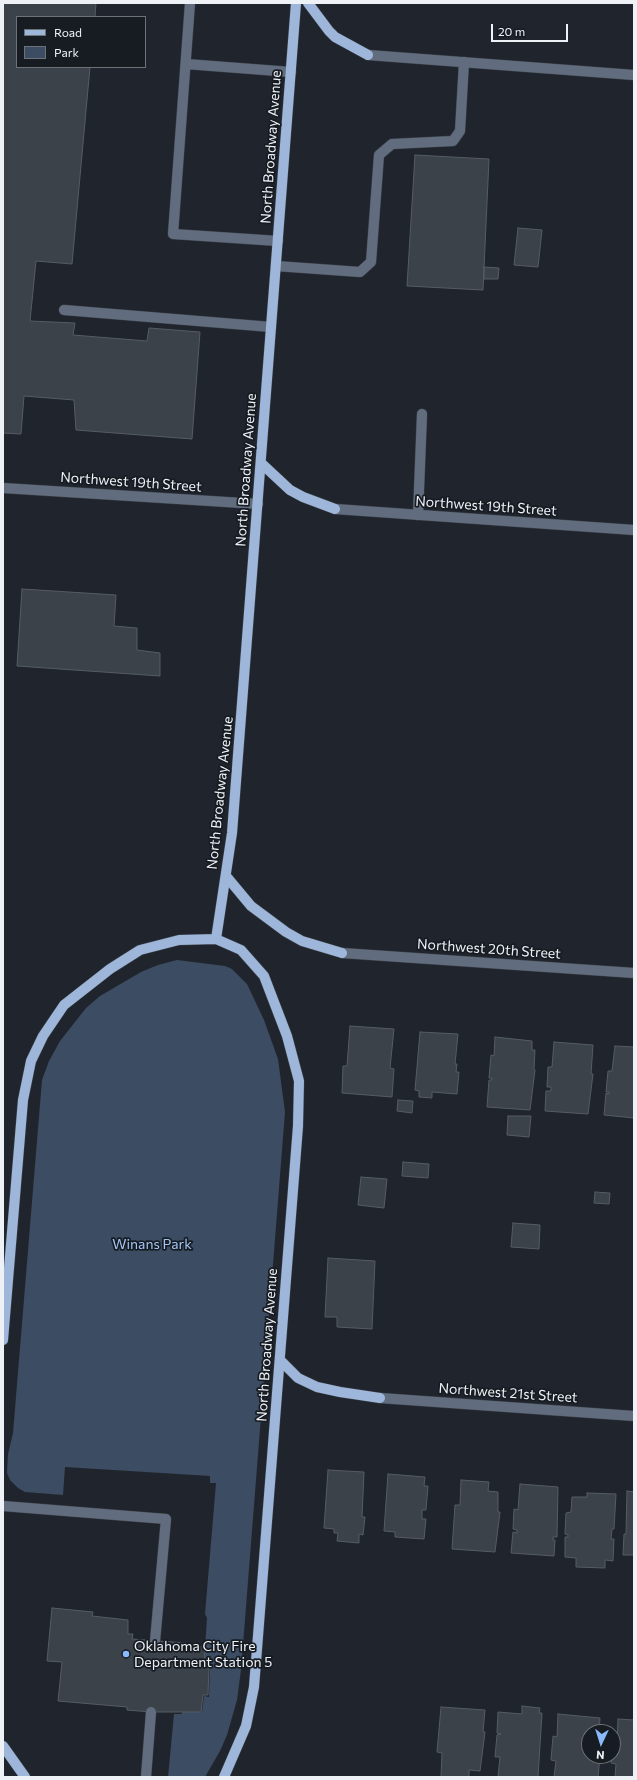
<!DOCTYPE html>
<html>
<head>
<meta charset="utf-8">
<style>
  body { margin:0 }
  #map { position:relative; width:637px; height:1780px; overflow:hidden; background:#20252d; font-family:Commissioner,sans-serif }
  canvas { display:block }
  .frame { position:absolute; inset:0; border:4px solid #eef2f7; pointer-events:none }
  .legend { position:absolute; left:16px; top:16px; width:130px; height:52px; box-sizing:border-box; background:#171c23; border:1px solid #6d7278; margin:0; padding:5px 7px; list-style:none; font-size:12px; color:#eef2f7 }
  .legend li { display:flex; align-items:center; gap:8px; height:20px }
  .legend b { width:20px; border:1px solid #6d7278 }
  .north { position:absolute; left:581px; top:1724px; width:40px; height:40px; box-sizing:border-box; background:#171c23; border:1px solid #6d7278; border-radius:50%; rotate:184deg; font-size:11px; font-weight:700; line-height:16px; text-align:center; color:#eef2f7 }
  .north::after { content:''; display:block; margin:auto; width:14px; height:18px; background:#8bbafc; clip-path:polygon(50% 0,100% 100%,50% 72%,0 100%) }
  .scale { position:absolute; left:491px; top:24px; width:77px; height:18px; box-sizing:border-box; border:2px solid #eef2f7; border-top:0; padding-left:5px; font-size:12px; line-height:14px; white-space:nowrap; color:#eef2f7; -webkit-text-stroke:3px #171c23; paint-order:stroke }
</style>
</head>
<body>
<div id="map">
<canvas width="637" height="1780"></canvas>
<div class="frame"></div>
<ul class="legend">
<li><b style="height:5px;background:#9db6d9"></b>Road</li>
<li><b style="height:11px;background:#3c4c62"></b>Park</li>
</ul>
<div class="north">N</div>
<div class="scale">20 m</div>
</div>
<script>
const ctx = document.querySelector('canvas').getContext('2d');
ctx.lineJoin = 'round';
function fillPath(path, color) {
  ctx.fillStyle = color;
  ctx.fill(path, 'evenodd');
}
function poly(rows) {
  const path = new Path2D();
  for (const r of rows) {
    path.moveTo(r[0], r[1]);
    for (let i = 2; i < r.length; i += 2) path.lineTo(r[i], r[i + 1]);
  }
  return path;
}
function stroke(path, color, width, dash) {
  ctx.strokeStyle = color;
  ctx.lineWidth = width;
  ctx.lineCap = dash ? 'butt' : 'round';
  ctx.setLineDash(dash || []);
  ctx.stroke(path);
}
function drawText(font, color, halo, rows, align = 'center') {
  ctx.font = font + ' Commissioner,sans-serif';
  ctx.lineWidth = 3.5;
  ctx.setLineDash([]);
  ctx.textBaseline = 'middle';
  ctx.strokeStyle = halo;
  ctx.fillStyle = color;
  for (const [text, x, y, turn = 0] of rows) {
    ctx.save();
    ctx.translate(x, y);
    ctx.rotate((+turn || 0) * Math.PI / 180);
    ctx.textAlign = isNaN(turn) ? turn : align;
    if (halo) ctx.strokeText(text, 0, 0);
    ctx.fillText(text, 0, 0);
    ctx.restore();
  }
}
fillPath(poly([
  [177,960,225,966,232,969,247,984,264,1020,278,1059,285,1112,241,1670,237,1700,227,1735,220,1751,205,1777,168,1777,174,1714,181,1714,183,1712,202,1712,204,1696,209,1697,210,1665,204,1664,207,1618,205,1614,216,1483,210,1483,210,1476,65,1467,63,1495,25,1492,18,1488,10,1480,7,1473,8,1454,13,1433,42,1080,49,1061,60,1041,86,1008,100,996,141,972,158,965]
]), '#3c4c62');
const building = poly([
  [3,3,96,3,95,17,17,17,17,67,90,67,72,264,36,261,30,321,75,323,73,335,147,341,149,328,200,332,192,439,76,430,74,400,24,396,21,434,3,433,3,3],
  [415,155,489,159,483,290,407,286,415,155],
  [518,228,542,230,538,267,514,265,518,228],
  [484,267,499,268,498,279,484,279,484,267],
  [22,589,116,595,114,626,137,628,137,650,160,653,160,676,17,666,22,589],
  [350,1026,394,1029,390,1068,394,1069,392,1097,342,1093,343,1066,347,1066,350,1026],
  [420,1032,458,1034,455,1064,457,1064,456,1072,459,1072,457,1094,432,1092,432,1098,419,1097,419,1091,415,1090,420,1032],
  [495,1037,532,1041,532,1050,535,1050,534,1069,535,1070,530,1110,487,1107,489,1080,492,1080,492,1078,489,1078,491,1055,494,1056,495,1037],
  [554,1042,593,1045,591,1074,593,1074,588,1114,545,1111,546,1091,551,1091,551,1087,547,1087,548,1067,552,1067,554,1042],
  [615,1046,634,1047,634,1118,604,1115,606,1093,609,1094,609,1092,606,1092,608,1071,612,1071,615,1046],
  [398,1100,413,1101,412,1113,397,1111,398,1100],
  [508,1116,531,1116,529,1137,507,1135,508,1116],
  [403,1162,429,1164,428,1178,402,1176,403,1162],
  [361,1177,387,1179,384,1208,358,1205,361,1177],
  [595,1192,610,1193,609,1204,594,1203,595,1192],
  [513,1223,540,1225,539,1249,511,1247,513,1223],
  [328,1258,375,1261,372,1329,337,1327,337,1317,325,1317,328,1258],
  [328,1470,364,1472,362,1517,365,1517,363,1535,359,1534,359,1543,337,1541,338,1533,334,1533,334,1529,324,1528,328,1470],
  [388,1474,425,1477,424,1486,428,1486,426,1510,422,1510,422,1519,426,1519,424,1539,395,1537,395,1532,384,1531,388,1474],
  [461,1480,489,1482,488,1491,498,1492,498,1512,500,1512,495,1552,452,1549,455,1505,460,1505,461,1480],
  [520,1484,558,1487,557,1537,553,1537,553,1540,555,1540,554,1556,511,1553,513,1532,517,1533,517,1530,513,1529,514,1509,518,1510,520,1484],
  [627,1491,634,1492,634,1555,623,1555,624,1534,626,1534,627,1491],
  [587,1493,616,1494,614,1529,612,1529,611,1539,614,1539,613,1561,605,1560,605,1568,576,1567,576,1558,565,1557,565,1537,568,1537,568,1535,565,1534,566,1513,571,1512,572,1497,587,1497,587,1493],
  [52,1608,93,1612,92,1616,128,1620,128,1634,133,1634,132,1639,186,1643,185,1645,205,1647,204,1666,209,1666,208,1695,203,1695,201,1712,151,1712,127,1710,127,1707,58,1701,62,1662,47,1661,52,1608],
  [522,1706,540,1708,539,1713,542,1713,538,1777,498,1777,500,1757,495,1757,497,1735,501,1734,497,1733,498,1712,522,1714,522,1706],
  [441,1707,485,1710,483,1732,485,1732,480,1771,469,1770,469,1777,441,1777,442,1753,437,1752,441,1707],
  [558,1714,600,1718,599,1732,589,1732,589,1756,600,1756,598,1777,554,1777,556,1761,551,1760,553,1736,557,1737,558,1714],
  [618,1719,634,1720,634,1777,615,1777,616,1764,611,1763,613,1742,617,1742,618,1719]
]);
fillPath(building, '#3b424a');
stroke(building, '#555c65', 1);
const lane = poly([
  [190,3,173,234,278,241],
  [186,64,291,72],
  [276,266,360,272,371,262,379,155,392,144,453,141,460,131,464,62],
  [64,310,271,327],
  [3,488,258,504],
  [418,515,422,414],
  [3,1506,166,1519,155,1641],
  [146,1777,151,1712]
]);
const street = poly([
  [368,55,634,75],
  [335,509,634,530],
  [342,953,634,973],
  [380,1398,634,1416]
]);
const primary = poly([
  [308,3,329,31,335,37,368,55],
  [261,463,290,490,303,497,335,509],
  [226,876,251,906,286,932,302,941,342,953],
  [216,939,232,833,296,3],
  [3,1340,23,1100,31,1061,43,1036,64,1005,110,969,140,950,179,940,216,939,241,950,264,976,287,1036,299,1081,298,1126,254,1687,246,1726,224,1777],
  [280,1360,298,1378,317,1387,340,1392,380,1398],
  [3,1746,25,1777]
]);
stroke(lane, '#3d4249', 11);
stroke(street, '#3d4249', 11);
stroke(primary, '#3d4249', 11);
stroke(lane, '#616d7e', 10);
stroke(street, '#616d7e', 10);
stroke(primary, '#9db6d9', 10);
for (const [x, y, r, color] of [
  [126,1654,4,"#8bbafc"]
]) {
  const dot = new Path2D();
  dot.arc(x, y, r, 0, 2 * Math.PI);
  ctx.fillStyle = color;
  ctx.fill(dot);
  stroke(dot, '#171c23', 1.5);
}
drawText('14px', '#eef2f7', '#171c23', [
  ["North Broadway Avenue",271,147,-86],
  ["North Broadway Avenue",246,470,-86],
  ["Northwest 19th Street",131,482,4],
  ["Northwest 19th Street",486,506,4],
  ["North Broadway Avenue",220,793,-84],
  ["Northwest 20th Street",489,949,4],
  ["North Broadway Avenue",267,1345,-86],
  ["Northwest 21st Street",508,1393,4]
]);
drawText('14px', '#a4c6f6', '#171c23', [
  ["Winans Park",152,1244]
]);
drawText('14px', '#eef2f7', '#171c23', [
  ["Oklahoma City Fire",134,1646],
  ["Department Station 5",134,1662]
], 'left');
</script>
</body>
</html>
